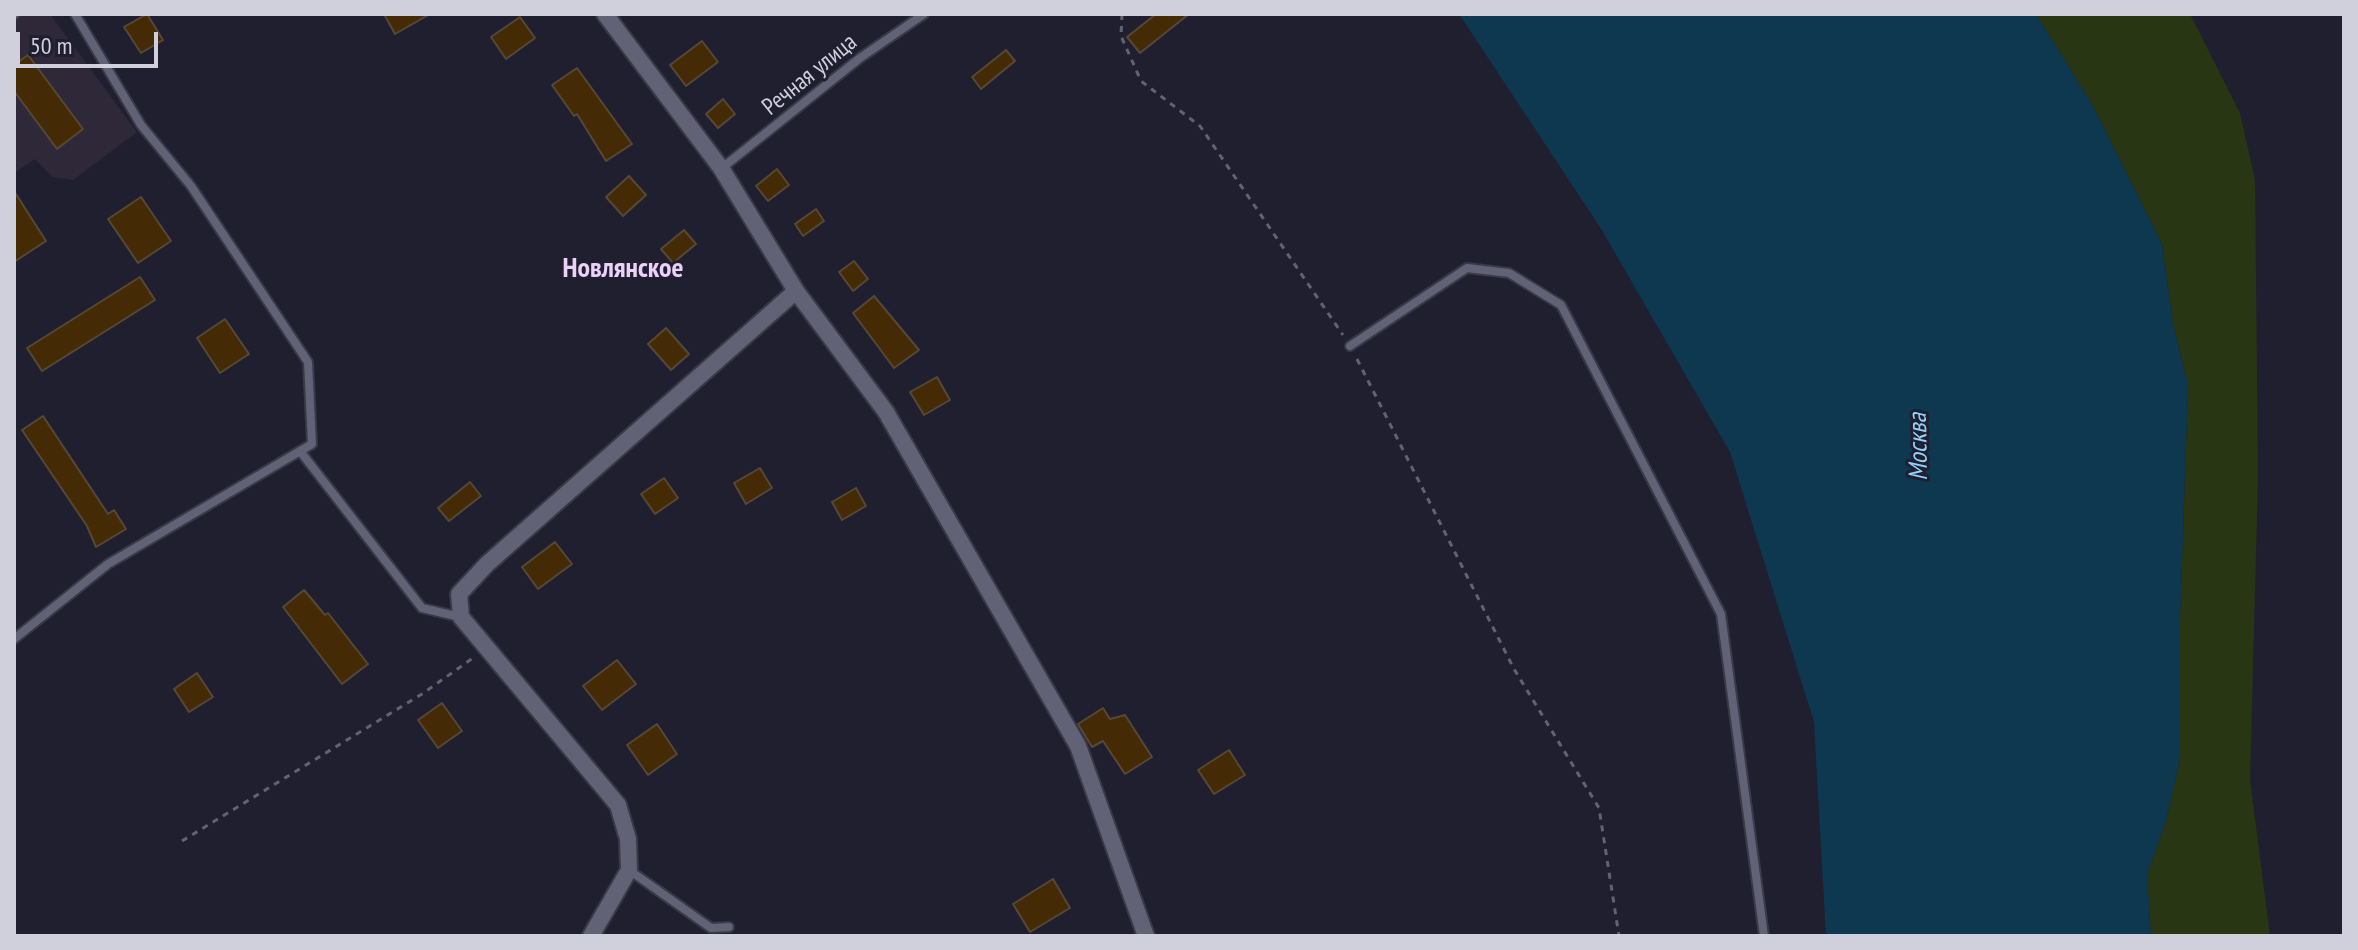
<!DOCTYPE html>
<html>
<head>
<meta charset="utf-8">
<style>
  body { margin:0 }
  #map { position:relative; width:2358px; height:950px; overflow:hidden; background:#1f1f30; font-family:"PT Sans Narrow",sans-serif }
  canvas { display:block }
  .frame { position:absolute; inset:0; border:16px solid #cfd0dc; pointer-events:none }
  .scale { position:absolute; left:16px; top:32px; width:142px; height:36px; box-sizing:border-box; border:4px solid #cfd0dc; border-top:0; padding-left:10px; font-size:24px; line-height:28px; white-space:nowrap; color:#cfd0dc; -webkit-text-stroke:6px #1f1f30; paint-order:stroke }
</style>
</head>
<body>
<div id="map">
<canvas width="2358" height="950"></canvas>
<div class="frame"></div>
<div class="scale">50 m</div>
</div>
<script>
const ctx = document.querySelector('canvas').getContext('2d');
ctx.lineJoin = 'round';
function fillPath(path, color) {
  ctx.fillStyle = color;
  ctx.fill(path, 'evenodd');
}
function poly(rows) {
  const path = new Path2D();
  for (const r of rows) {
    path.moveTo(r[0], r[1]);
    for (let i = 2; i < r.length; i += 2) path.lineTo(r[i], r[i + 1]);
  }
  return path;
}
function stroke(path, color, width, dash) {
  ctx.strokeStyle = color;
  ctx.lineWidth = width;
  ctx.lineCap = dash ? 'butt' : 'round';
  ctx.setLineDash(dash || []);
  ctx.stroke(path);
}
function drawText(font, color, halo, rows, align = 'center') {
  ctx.font = font + ' "PT Sans Narrow",sans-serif';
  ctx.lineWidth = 6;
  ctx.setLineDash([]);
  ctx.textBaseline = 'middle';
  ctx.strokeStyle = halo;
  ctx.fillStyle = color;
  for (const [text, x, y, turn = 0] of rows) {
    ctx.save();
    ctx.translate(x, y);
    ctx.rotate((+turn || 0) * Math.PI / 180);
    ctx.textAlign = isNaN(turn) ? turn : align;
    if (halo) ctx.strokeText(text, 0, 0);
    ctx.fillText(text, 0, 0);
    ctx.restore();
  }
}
fillPath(poly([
  [14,14,50,14,137,132,73,180,52,177,35,159,14,173]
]), '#2e2838');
fillPath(poly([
  [2036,14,2190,14,2240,113,2255,180,2258,477,2250,780,2270,936,2151,936,2147,874,2166,821,2180,759,2180,620,2188,386,2173,323,2162,244,2093,106]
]), '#293613');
fillPath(poly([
  [1459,14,2036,14,2093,106,2162,244,2173,323,2188,386,2180,620,2180,759,2166,821,2147,874,2151,936,1826,936,1814,722,1730,452,1600,227]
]), '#0e3850');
const building = poly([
  [147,14,163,40,141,53,124,27,147,14],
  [384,14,430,14,395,34,384,14],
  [1156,14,1189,14,1140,53,1127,37,1156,14],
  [520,17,535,38,506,59,491,37,520,17],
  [702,41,718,62,686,86,670,65,702,41],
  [1006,50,1015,61,981,89,972,77,1006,50],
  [28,55,83,129,57,149,14,91,14,65,28,55],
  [577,68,632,144,606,161,577,114,574,116,552,85,577,68],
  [723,99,735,114,718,128,706,114,723,99],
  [777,169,789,185,768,201,756,186,777,169],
  [629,176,646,195,623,216,606,197,629,176],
  [14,191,46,241,14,262,14,191],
  [141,197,171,241,138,263,108,219,141,197],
  [816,209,824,221,803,236,795,224,816,209],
  [684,230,696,244,673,263,661,249,684,230],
  [854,261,868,279,853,291,839,272,854,261],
  [140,277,155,300,42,371,27,348,140,277],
  [874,296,919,350,894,368,853,313,874,296],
  [225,319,249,354,220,373,197,338,225,319],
  [666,328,689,354,671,370,648,344,666,328],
  [937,377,950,400,924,415,910,392,937,377],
  [43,416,108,514,114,510,126,529,96,547,87,526,22,430,43,416],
  [760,468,772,488,746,504,734,483,760,468],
  [664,478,678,498,655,514,641,494,664,478],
  [470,482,481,496,449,521,438,508,470,482],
  [856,488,866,506,842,520,832,502,856,488],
  [555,542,572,564,538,589,522,567,555,542],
  [304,590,325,615,328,613,368,664,342,684,283,607,304,590],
  [617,660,636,684,602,710,583,686,617,660],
  [197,673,213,697,189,712,174,689,197,673],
  [442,703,462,731,438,748,418,720,442,703],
  [1103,708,1110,719,1125,715,1152,757,1125,774,1103,741,1092,747,1078,724,1103,708],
  [657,724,677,754,648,775,627,745,657,724],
  [1229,750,1245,775,1214,794,1198,770,1229,750],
  [1053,879,1070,908,1030,932,1013,904,1053,879]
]);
fillPath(building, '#452b05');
stroke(building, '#554837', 2);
const service = poly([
  [14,15,15,14],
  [722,168,860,58,924,14],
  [1350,346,1467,268,1509,273,1561,305,1721,614,1764,936],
  [300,451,422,608,460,617],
  [14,639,108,564,312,444,308,362,191,186,141,125,75,14],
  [629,870,711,928,729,927]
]);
const minor = poly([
  [605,14,721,168,796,291,886,412,1078,746,1146,936],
  [591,936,629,870,628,839,618,805,461,617,459,594,487,564,796,291]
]);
stroke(service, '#393947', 12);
stroke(minor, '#393947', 20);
stroke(poly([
  [1122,14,1121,36,1141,81,1200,126,1343,335],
  [1357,359,1514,669,1599,808,1619,936],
  [182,841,422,694,473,658]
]), '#626272', 3, [6, 6]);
stroke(service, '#616276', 8);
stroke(minor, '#616276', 16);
drawText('24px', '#cfd0dc', '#1f1f30', [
  ["Речная улица",810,75,-39]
]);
drawText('italic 26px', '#93d1fb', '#1f1f30', [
  ["Москва",1919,447,-91]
]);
drawText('bold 28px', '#ebd0f7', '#1f1f30', [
  ["Новлянское",623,269]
]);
</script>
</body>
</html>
